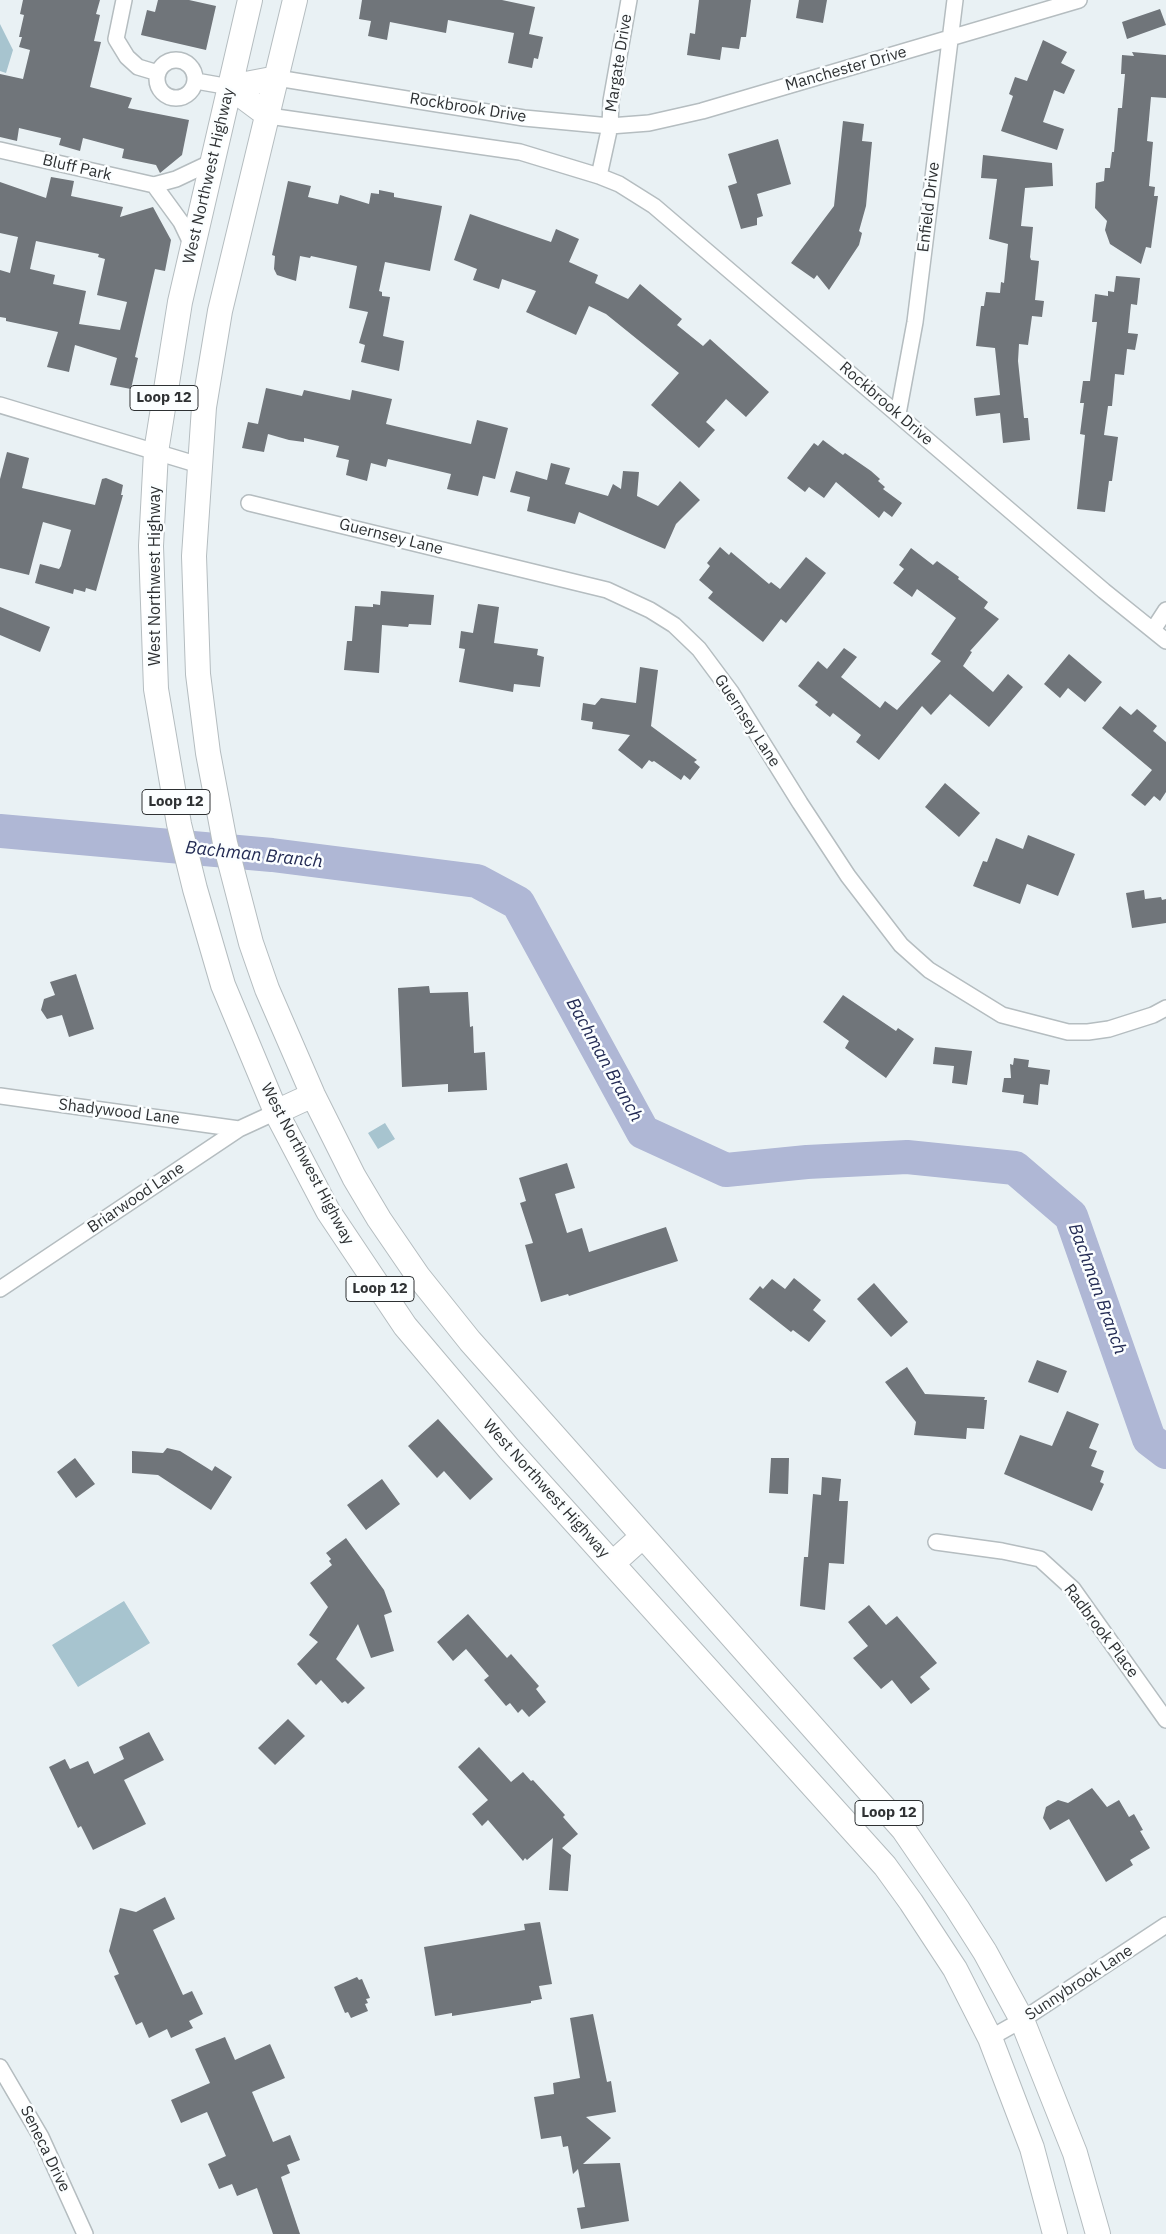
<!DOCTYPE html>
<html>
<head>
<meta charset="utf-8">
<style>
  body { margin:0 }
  canvas { display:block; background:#e9f1f4 }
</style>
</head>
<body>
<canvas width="1166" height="2234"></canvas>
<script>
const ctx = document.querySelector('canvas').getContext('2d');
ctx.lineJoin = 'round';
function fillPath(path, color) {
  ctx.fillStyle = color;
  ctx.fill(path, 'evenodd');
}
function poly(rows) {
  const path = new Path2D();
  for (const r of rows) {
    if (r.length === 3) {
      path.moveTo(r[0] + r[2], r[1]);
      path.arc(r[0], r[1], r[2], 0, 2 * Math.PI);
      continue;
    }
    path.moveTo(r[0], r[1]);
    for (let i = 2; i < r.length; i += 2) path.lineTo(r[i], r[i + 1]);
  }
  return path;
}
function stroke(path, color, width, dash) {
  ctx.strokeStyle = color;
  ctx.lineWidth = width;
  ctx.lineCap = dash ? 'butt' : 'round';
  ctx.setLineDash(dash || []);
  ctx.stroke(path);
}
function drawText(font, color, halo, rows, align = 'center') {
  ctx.font = font + ' "IBM Plex Sans",sans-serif';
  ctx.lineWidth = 5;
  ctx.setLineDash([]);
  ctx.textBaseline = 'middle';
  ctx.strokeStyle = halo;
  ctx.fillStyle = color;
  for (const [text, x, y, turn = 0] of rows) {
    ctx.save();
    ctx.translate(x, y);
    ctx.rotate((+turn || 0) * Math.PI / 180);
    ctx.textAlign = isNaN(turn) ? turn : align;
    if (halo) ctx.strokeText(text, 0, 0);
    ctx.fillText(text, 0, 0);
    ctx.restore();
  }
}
fillPath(poly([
  [0,24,13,50,6,73,0,71],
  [385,1123,395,1139,378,1149,368,1133],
  [124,1601,150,1643,78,1687,52,1645]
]), '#a7c4cf');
stroke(poly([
  [0,831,272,855,477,881,518,903,643,1132,726,1170,807,1162,907,1157,1015,1168,1071,1216,1149,1439,1166,1452]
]), '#afb7d5', 34);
fillPath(poly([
  [23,0,100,0,96,14,100,15,94,41,101,42,90,87,132,98,128,108,189,120,182,155,160,173,156,165,122,158,124,149,83,138,80,151,59,145,61,138,19,128,17,141,0,137,0,74,23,79,30,50,19,47,22,37,19,37,24,15,20,14],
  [158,0,189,0,216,6,206,50,141,35,147,10,155,12],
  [362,0,502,0,535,7,529,34,543,37,538,59,534,58,532,68,508,63,514,33,448,20,446,33,390,22,387,40,368,36,371,21,359,19],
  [699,0,751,0,746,37,741,37,739,49,722,47,720,60,687,55,690,33,695,34],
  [799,0,827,0,823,23,796,18],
  [1160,9,1166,25,1127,39,1122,22],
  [1043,40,1067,52,1061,63,1075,70,1064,94,1054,90,1043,122,1064,129,1057,150,1001,131,1013,96,1009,94,1015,77,1027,81],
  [1132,52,1166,55,1166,98,1151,97,1147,141,1153,142,1149,186,1155,187,1154,196,1158,196,1151,248,1146,247,1141,264,1110,244,1105,230,1107,221,1095,208,1096,183,1104,181,1105,168,1110,168,1112,152,1114,152,1118,108,1122,108,1125,74,1121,74,1122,55,1134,56],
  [843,121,864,124,862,141,872,142,866,206,859,231,862,233,859,245,829,290,817,275,814,279,791,263,834,206],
  [778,139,791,184,757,194,763,216,757,218,757,225,741,229,728,186,737,183,728,154],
  [983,155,1052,163,1053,186,1025,188,1021,226,1033,227,1030,257,1031,260,1039,261,1035,300,1044,301,1042,317,1032,316,1028,345,1019,344,1018,361,1024,418,1028,418,1030,440,1003,443,1000,413,976,416,974,398,1000,395,995,348,976,346,981,306,984,306,986,292,1000,293,1001,282,1004,283,1008,244,989,239,997,179,981,178],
  [51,177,74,181,71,196,123,207,120,217,153,207,171,240,165,271,155,269,135,357,138,358,131,389,110,385,117,358,75,345,69,372,47,367,58,332,6,321,6,318,0,317,0,270,10,273,18,237,0,233,0,182,46,198],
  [36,241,99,254,98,257,105,259,97,295,127,302,120,330,79,324,86,291,53,284,55,275,30,269],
  [288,181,311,186,308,197,338,204,340,195,369,204,371,193,379,194,379,190,394,193,394,197,442,206,430,271,385,262,379,291,382,292,382,296,390,297,383,336,404,341,399,371,361,362,365,345,359,343,368,312,349,308,357,266,311,256,310,258,300,256,296,281,277,275,274,269,275,256,272,255],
  [470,214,551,242,556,229,579,239,569,262,598,275,595,283,628,299,640,284,682,319,677,325,703,346,710,339,769,392,746,417,726,399,706,422,715,430,699,448,651,405,679,373,606,314,589,306,576,335,526,312,536,291,502,279,499,289,473,280,477,269,454,260],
  [1116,276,1140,278,1137,305,1131,304,1128,333,1138,334,1135,350,1127,349,1124,375,1115,374,1112,406,1108,406,1104,435,1118,437,1112,481,1109,481,1105,512,1077,509,1085,435,1080,434,1084,403,1080,403,1083,381,1090,381,1097,322,1092,322,1095,294,1108,296,1108,291,1114,292],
  [266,388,302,396,304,390,350,400,352,390,392,399,386,424,471,444,477,420,508,428,495,479,483,476,478,496,447,489,451,474,388,459,386,467,371,463,367,481,346,475,349,460,336,457,339,446,304,438,304,442,289,440,268,434,264,452,242,448,248,422,258,424],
  [823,440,843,455,845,453,871,471,880,479,878,481,885,487,883,489,902,503,892,517,884,511,879,518,836,482,824,498,809,487,805,492,787,478,814,443,818,446],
  [7,452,29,458,22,488,95,505,102,479,106,478,123,485,121,495,123,495,96,591,86,588,85,592,74,589,73,594,35,583,40,564,59,569,61,566,71,530,43,522,29,575,0,568,0,479],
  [551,463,570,468,565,484,608,496,613,484,621,489,623,471,639,472,637,496,658,506,680,481,700,500,676,524,665,549,579,512,575,524,527,511,530,497,510,492,516,471,547,480],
  [720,547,729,555,731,552,769,584,771,582,780,589,806,557,826,573,786,623,781,619,763,642,708,598,713,592,699,580,710,566,707,563],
  [911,548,933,565,937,561,959,577,958,579,988,602,984,608,999,619,970,651,972,652,963,666,993,692,1008,674,1023,687,989,727,950,694,931,715,922,706,879,760,856,742,861,735,833,713,830,717,815,705,818,702,798,686,818,661,827,669,844,648,857,657,841,677,880,708,885,701,897,710,941,661,931,654,956,618,917,589,912,597,893,583,904,569,899,565],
  [381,591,434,595,431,625,409,624,408,627,382,625,379,673,344,670,347,641,352,641,355,606,373,607,373,604,380,605],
  [478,604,499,607,494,643,538,649,537,655,544,657,540,687,514,684,513,692,459,682,465,649,459,648,461,631,473,633],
  [0,607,50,627,40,652,0,635],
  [1069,654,1102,682,1085,702,1068,688,1060,698,1044,684],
  [640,667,658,670,651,726,697,760,694,762,700,767,690,780,684,775,681,780,654,761,652,762,649,760,642,769,618,750,630,735,592,729,593,722,581,720,583,703,595,705,601,698,636,703],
  [1120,706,1131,715,1137,709,1157,726,1153,731,1166,742,1166,792,1160,801,1154,796,1145,806,1131,795,1152,770,1102,728],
  [945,783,980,813,959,837,925,807],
  [1028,835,1075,854,1058,896,1027,884,1020,904,973,886,983,861,987,862,996,838,1023,849],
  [1144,890,1145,899,1161,897,1162,900,1166,899,1166,923,1132,928,1126,893],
  [76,974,94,1029,69,1037,62,1015,47,1019,41,1010,44,999,55,995,50,982],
  [429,986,430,993,468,992,470,1027,473,1026,474,1053,485,1052,487,1090,448,1092,448,1084,402,1087,398,988],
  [843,995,896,1031,898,1028,914,1039,886,1078,845,1048,849,1041,823,1022],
  [935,1047,972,1051,967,1085,952,1083,954,1066,933,1064],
  [1014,1058,1029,1060,1028,1067,1050,1070,1048,1085,1040,1084,1038,1105,1023,1103,1024,1095,1002,1092,1004,1078,1011,1078,1010,1064,1013,1065],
  [567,1163,575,1188,555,1194,567,1233,582,1228,589,1252,666,1227,678,1261,569,1296,568,1294,541,1302,525,1245,533,1243,520,1203,526,1201,519,1178],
  [794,1278,821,1300,813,1310,826,1321,809,1342,793,1330,791,1332,749,1299,760,1286,763,1289,772,1279,785,1289],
  [874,1283,908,1322,891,1337,857,1299],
  [1037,1360,1067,1371,1058,1393,1028,1382],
  [907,1367,925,1394,985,1397,984,1400,987,1400,984,1429,967,1428,966,1439,914,1435,916,1422,885,1382],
  [1067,1411,1099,1424,1089,1448,1097,1451,1091,1466,1104,1471,1100,1482,1104,1484,1092,1511,1004,1474,1020,1435,1052,1446],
  [438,1419,493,1479,470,1500,444,1471,437,1478,408,1446],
  [167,1448,180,1451,212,1471,215,1466,232,1477,211,1510,158,1475,132,1473,132,1451,163,1453],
  [75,1458,95,1484,76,1498,57,1472],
  [771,1458,789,1458,788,1494,769,1493],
  [822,1477,841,1479,839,1501,848,1501,844,1564,829,1563,825,1610,800,1606,804,1557,808,1557,813,1494,821,1495],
  [382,1479,400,1504,366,1530,347,1505],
  [346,1538,384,1590,392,1612,384,1615,394,1651,371,1658,358,1624,336,1659,365,1688,348,1704,345,1701,342,1703,321,1680,316,1685,297,1664,318,1642,309,1635,328,1607,310,1583,332,1565,329,1561,331,1559,326,1553],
  [869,1605,886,1625,897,1616,937,1663,920,1677,930,1689,911,1704,892,1680,881,1689,853,1658,868,1646,848,1622],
  [468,1614,507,1658,511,1654,539,1686,536,1689,546,1702,529,1717,522,1709,518,1713,510,1703,506,1706,484,1680,489,1676,466,1649,453,1661,437,1642],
  [288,1719,305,1736,275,1765,258,1748],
  [149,1732,164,1760,124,1780,146,1824,93,1850,81,1826,78,1828,49,1767,65,1759,70,1769,88,1761,94,1774,124,1759,119,1747],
  [479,1747,511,1782,523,1772,531,1781,533,1780,565,1815,563,1817,578,1834,562,1848,571,1855,568,1891,549,1890,553,1838,527,1860,525,1858,523,1861,488,1820,482,1826,472,1814,488,1800,458,1767],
  [1092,1788,1107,1807,1119,1800,1129,1817,1134,1814,1143,1830,1140,1831,1150,1848,1130,1860,1133,1865,1106,1882,1069,1819,1050,1830,1043,1818,1046,1807,1058,1800,1068,1803],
  [165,1897,175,1919,153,1930,183,1995,192,1991,203,2014,189,2021,193,2028,171,2038,167,2029,149,2038,142,2022,136,2025,114,1976,119,1974,109,1951,120,1908,136,1912],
  [540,1922,552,1984,539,1986,542,1999,531,2001,531,2003,452,2016,452,2013,435,2016,424,1947,525,1930,524,1924],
  [357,1977,359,1980,362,1979,370,1998,366,1999,368,2003,365,2004,368,2011,351,2018,348,2012,345,2013,334,1987],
  [593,2014,607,2082,611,2081,616,2112,586,2117,611,2138,583,2164,620,2163,629,2221,581,2229,577,2208,585,2207,578,2169,573,2174,568,2146,563,2147,561,2136,541,2139,534,2097,554,2094,553,2083,580,2078,570,2018],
  [225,2037,235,2060,270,2044,285,2078,252,2092,273,2142,290,2135,300,2160,287,2165,290,2173,281,2177,300,2234,273,2234,257,2188,237,2196,232,2184,219,2189,208,2164,226,2156,207,2112,181,2123,171,2100,210,2083,195,2049]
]), '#70757a');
const street = poly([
  [124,0,116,39,127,57,138,67,158,73],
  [629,0,611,101,610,126,599,176,619,184,654,206,1104,591,1166,641],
  [176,79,19],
  [277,78,524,118,610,126,649,123,702,111,1079,0],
  [196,81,230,87],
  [269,116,520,152,599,176],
  [0,150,154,185,176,179,212,162],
  [154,185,181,222,193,247],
  [0,405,199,465],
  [898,414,915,322,955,0],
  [249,503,607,590,650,610,674,625,699,649,731,692,800,803,848,876,901,945,929,970,1002,1015,1068,1032,1088,1032,1109,1029,1153,1015,1166,1008],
  [1153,630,1166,610],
  [0,1096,239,1129],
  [0,1289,239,1129,276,1112],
  [936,1542,1002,1551,1040,1559,1073,1589,1166,1720],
  [990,2038,1022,2020,1166,1925],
  [0,2067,41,2137,85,2234]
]);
const primary = poly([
  [250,0,180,302,156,452,151,546,156,689,179,824,195,889,223,985,276,1112,328,1211,405,1326,510,1450,885,1866,911,1902,955,1969,990,2038,1032,2148,1055,2234],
  [295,0,220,311,204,407,194,556,198,674,208,753,225,843,251,943,267,989,313,1095,354,1177,379,1219,418,1276,470,1341,903,1829,957,1908,985,1952,1022,2020,1075,2153,1098,2234],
  [230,87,269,116],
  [230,87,277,78],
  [276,1112,313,1095],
  [613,1563,643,1536]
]);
stroke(street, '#b5bdc0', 18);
stroke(primary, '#b5bdc0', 26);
stroke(street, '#fff', 15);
stroke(primary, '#fff', 24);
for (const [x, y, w] of [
  [164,398,68],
  [176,802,68],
  [380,1289,68],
  [889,1813,68]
]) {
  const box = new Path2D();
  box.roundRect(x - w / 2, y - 12.5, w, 25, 4);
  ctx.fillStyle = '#fbfeff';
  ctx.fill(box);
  stroke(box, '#2e3133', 1);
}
drawText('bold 15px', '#2e3133', null, [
  ["Loop 12",164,398],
  ["Loop 12",176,802],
  ["Loop 12",380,1289],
  ["Loop 12",889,1813]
]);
drawText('16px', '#2e3133', '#fbfeff', [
  ["Margate Drive",619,63,-81],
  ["Manchester Drive",846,69,-16],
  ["Rockbrook Drive",468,108,9],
  ["Bluff Park",77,168,13],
  ["West Northwest Highway",209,176,-77],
  ["Enfield Drive",929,207,-83],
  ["Rockbrook Drive",886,404,41],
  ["Guernsey Lane",391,537,14],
  ["West Northwest Highway",155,576,-90],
  ["Guernsey Lane",747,721,57],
  ["Shadywood Lane",119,1112,7],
  ["West Northwest Highway",307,1164,62],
  ["Briarwood Lane",136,1198,-34],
  ["West Northwest Highway",546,1489,48],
  ["Radbrook Place",1101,1631,53],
  ["Sunnybrook Lane",1079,1983,-33],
  ["Seneca Drive",45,2149,64]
]);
drawText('italic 18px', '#232b54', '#fbfeff', [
  ["Bachman Branch",254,855,6],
  ["Bachman Branch",604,1060,61],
  ["Bachman Branch",1097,1289,70]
]);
</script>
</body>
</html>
